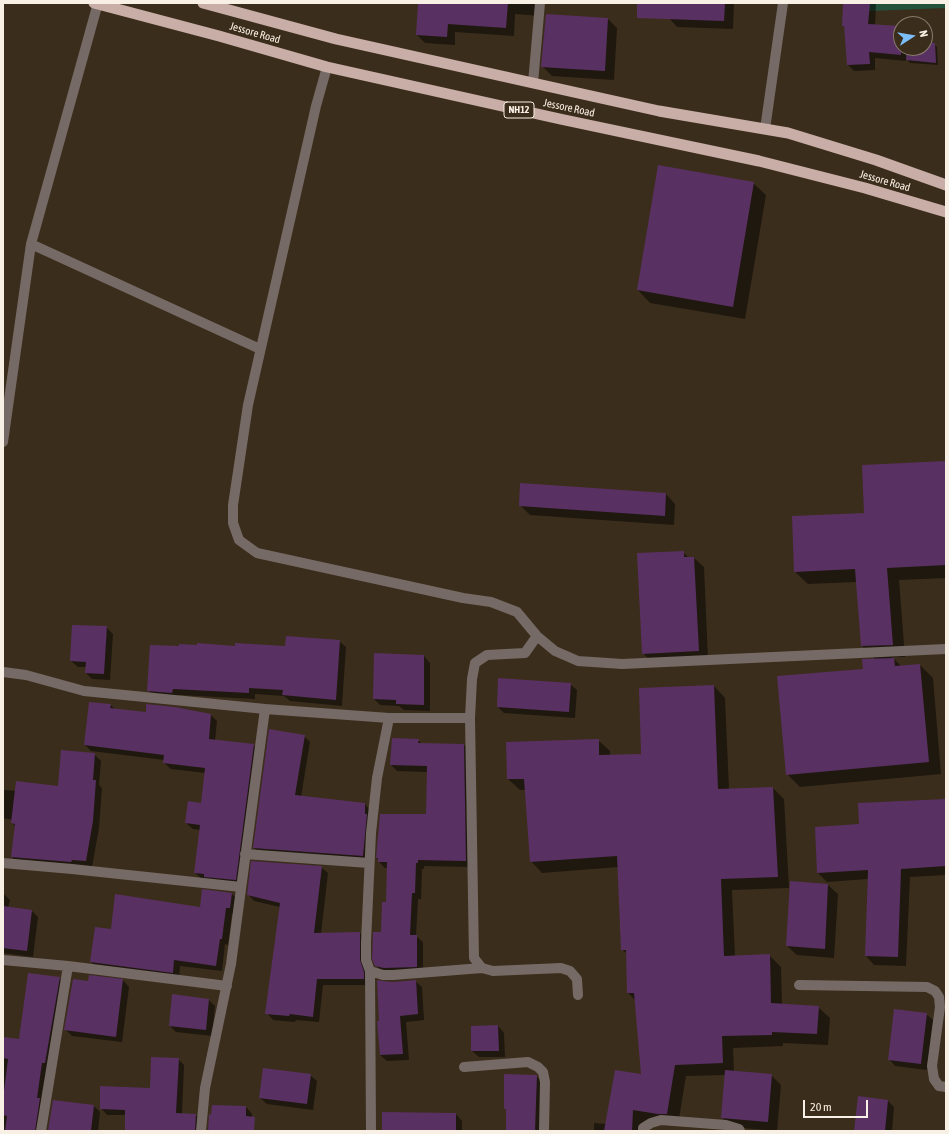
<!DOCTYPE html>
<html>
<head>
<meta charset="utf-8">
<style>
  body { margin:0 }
  #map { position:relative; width:949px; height:1134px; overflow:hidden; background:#3b2d1b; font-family:"Asap Condensed",sans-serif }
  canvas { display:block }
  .frame { position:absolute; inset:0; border:4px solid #f9f0e5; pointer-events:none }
  .north { position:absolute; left:893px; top:16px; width:40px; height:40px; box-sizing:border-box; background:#3b2d1b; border:1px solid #877b6c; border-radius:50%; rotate:78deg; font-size:11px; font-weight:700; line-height:16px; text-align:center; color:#f9f0e5 }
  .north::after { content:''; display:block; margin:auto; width:14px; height:18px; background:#7cbef9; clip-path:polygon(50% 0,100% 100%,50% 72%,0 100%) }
  .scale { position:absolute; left:803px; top:1100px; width:65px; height:18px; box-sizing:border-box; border:2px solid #f9f0e5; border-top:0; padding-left:5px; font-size:12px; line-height:14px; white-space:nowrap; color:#f9f0e5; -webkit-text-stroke:3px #3b2d1b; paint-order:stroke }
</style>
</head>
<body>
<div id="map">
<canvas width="949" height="1134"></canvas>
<div class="frame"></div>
<div class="north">N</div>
<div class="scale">20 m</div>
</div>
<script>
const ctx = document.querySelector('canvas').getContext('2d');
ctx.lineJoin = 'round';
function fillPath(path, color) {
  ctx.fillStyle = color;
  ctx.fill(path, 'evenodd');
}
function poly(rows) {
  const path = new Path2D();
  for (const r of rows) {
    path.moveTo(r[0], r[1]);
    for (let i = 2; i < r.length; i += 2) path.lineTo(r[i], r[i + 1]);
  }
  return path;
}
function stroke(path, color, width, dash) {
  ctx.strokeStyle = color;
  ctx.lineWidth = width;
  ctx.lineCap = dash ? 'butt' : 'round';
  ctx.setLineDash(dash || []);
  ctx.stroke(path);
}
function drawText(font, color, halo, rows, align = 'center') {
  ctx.font = font + ' "Asap Condensed",sans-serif';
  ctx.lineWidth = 3;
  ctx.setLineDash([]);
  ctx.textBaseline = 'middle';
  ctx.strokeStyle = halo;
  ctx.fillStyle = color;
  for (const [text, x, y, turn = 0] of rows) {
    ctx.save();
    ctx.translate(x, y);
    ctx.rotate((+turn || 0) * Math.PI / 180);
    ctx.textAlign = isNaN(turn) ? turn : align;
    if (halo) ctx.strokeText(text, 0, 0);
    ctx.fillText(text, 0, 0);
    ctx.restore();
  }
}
fillPath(poly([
  [869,3,946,3,946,8,869,11]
]), '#23523c');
fillPath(poly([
  [419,3,545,3,541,16,515,14,514,36,455,32,455,45,425,43,417,35],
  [669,3,734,3,733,29,677,27,669,18],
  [844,3,876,3,875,25,901,27,901,48,925,48,925,44,934,44,937,47,938,65,910,63,906,58,906,61,875,58,875,70,854,71,848,65,846,28,843,26],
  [608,19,617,28,614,80,552,76,542,66],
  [753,183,766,195,745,319,650,303,638,290],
  [946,462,946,578,899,580,905,657,892,657,902,667,920,665,933,678,941,774,800,787,787,774,864,670,876,660,862,646,857,582,808,584,795,572,865,514],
  [666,494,675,504,674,525,530,515,520,505],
  [683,552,689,558,694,558,704,567,708,660,652,663,643,653],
  [106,627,113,634,110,680,92,679,86,673,86,667,78,667,71,661],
  [339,641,346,647,342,706,290,701,284,696,255,694,255,699,179,695,178,699,155,697,148,690,236,647,286,647],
  [424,656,430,663,430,711,404,710,399,706,380,705,374,699],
  [570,684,577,690,575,718,504,713,498,707],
  [714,686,725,698,729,789,773,788,784,799,789,888,732,890,735,957,769,955,781,967,782,1005,818,1007,830,1018,828,1045,783,1043,783,1046,733,1048,734,1072,771,1075,781,1085,777,1131,732,1127,722,1118,726,1075,686,1076,678,1125,670,1125,645,1121,644,1131,594,1131,594,1123,606,1124,642,1075,635,1000,628,993,627,954,622,949,619,867,542,873,531,861,525,790,520,790,508,779,598,740,610,751,610,756,642,755],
  [110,705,115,709,147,713,211,715,217,721,215,741,253,745,260,751,242,886,202,879,195,873,200,830,193,829,186,823,202,804,206,773,171,769,164,763,164,760,91,751,85,745],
  [304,736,310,742,301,797,365,804,370,810,369,861,260,853,254,848],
  [418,740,422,744,464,745,470,751,472,867,424,866,424,869,422,869,421,899,418,899,416,936,423,942,423,973,382,972,376,965,387,903,388,868,385,868,379,862,377,858,427,815,428,772,397,771,391,765],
  [94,754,101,761,99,785,102,788,99,828,92,867,18,863,12,857,15,826,12,823,13,820,3,818,3,790,20,791,59,787],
  [946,799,946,875,910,877,906,966,874,965,866,956,868,879,827,882,818,873,860,825],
  [321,867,328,873,321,934,360,933,366,940,370,985,323,985,319,1022,296,1020,295,1022,273,1020,267,1013,280,907,254,901,248,894],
  [791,882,828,885,838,894,834,958,797,955,787,946],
  [3,893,10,900,8,908,32,911,38,917,33,957,3,953],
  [232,894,238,900,236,914,232,914,228,945,225,944,222,971,180,966,179,978,97,968,91,962,112,930,201,908],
  [59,978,65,984,41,1131,3,1131,3,1038,20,1041],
  [123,980,129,987,122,1042,72,1036,65,1029],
  [415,981,422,987,424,1020,406,1022,409,1060,387,1061,380,1055,393,982],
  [209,1000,215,1006,212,1036,176,1032,170,1026],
  [926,1014,933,1020,927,1070,895,1066,889,1059],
  [498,1026,504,1033,505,1057,479,1057,472,1051,472,1027],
  [178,1059,184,1065,182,1114,196,1115,202,1121,201,1131,126,1131,126,1115,107,1115,101,1108,151,1089],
  [310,1075,317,1081,313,1110,267,1104,260,1098],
  [536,1076,543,1082,541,1131,507,1131,507,1111,505,1109],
  [859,1097,888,1101,894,1107,892,1131,855,1131],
  [54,1101,94,1106,100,1112,98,1131,49,1131],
  [246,1107,252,1114,251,1131,208,1131,210,1115],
  [383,1113,456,1114,462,1121,462,1131,383,1131]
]), '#0007');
fillPath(poly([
  [418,3,508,3,506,28,448,24,447,37,416,35],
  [637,3,725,3,724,21,637,18],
  [843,3,870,3,868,24,901,26,901,55,869,52,870,64,847,65,844,26,842,26],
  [546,14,608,18,605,71,541,67],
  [925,43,935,43,936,63,906,60,907,48,925,48],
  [658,165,754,182,733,307,637,290],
  [946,461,946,565,887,568,893,645,861,646,855,569,794,572,792,516,864,513,862,465],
  [520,483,666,493,665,516,519,506],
  [684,551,684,557,694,557,699,651,642,654,637,553],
  [72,625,107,626,104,674,85,673,86,662,70,661],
  [286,636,340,640,336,700,282,695,283,690,249,688,249,693,173,689,172,693,147,691,150,645,179,646,179,644,197,645,197,643,235,646,235,643,285,646],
  [374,653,424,655,424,705,396,704,396,700,373,699],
  [894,658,895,666,920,664,929,762,786,775,777,676,863,669,862,659],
  [498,678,571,683,569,712,497,707],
  [714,685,718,789,773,787,778,877,721,879,724,956,770,954,771,1003,819,1006,817,1034,772,1032,772,1035,722,1036,723,1063,675,1065,667,1114,658,1114,633,1110,632,1131,604,1131,615,1070,641,1074,634,993,627,993,626,950,621,950,617,856,530,862,524,779,507,779,506,742,599,739,599,755,641,754,639,688],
  [89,702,111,704,110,708,146,712,146,704,175,707,211,714,209,739,254,744,236,880,204,877,204,874,194,873,200,825,185,823,188,801,201,803,205,768,163,763,164,755,84,745],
  [269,729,305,735,295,795,365,803,365,814,367,814,363,856,253,848],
  [392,738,419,739,418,743,464,744,466,861,418,860,418,863,416,863,415,893,412,893,410,935,417,935,417,967,384,968,375,966,372,959,373,932,381,932,382,902,386,902,387,862,378,862,378,858,376,858,380,814,426,814,427,766,390,765],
  [61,750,95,753,93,780,96,780,93,821,86,861,72,860,71,862,11,857,15,824,11,823,16,781,58,786],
  [946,799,946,866,901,869,898,957,865,956,868,870,817,873,815,827,859,824,858,803],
  [251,861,322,866,314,933,360,932,360,960,364,972,364,979,317,979,313,1017,290,1014,289,1016,265,1014,280,903,247,895],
  [790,881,828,884,825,949,786,946],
  [202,889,232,893,230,908,226,908,222,939,220,939,216,966,174,960,173,973,90,962,95,927,111,929,115,894,200,907],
  [3,906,32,910,27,951,3,948],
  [28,973,60,977,45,1063,42,1063,37,1098,40,1098,35,1131,5,1131,7,1116,3,1115,3,1099,8,1059,3,1058,3,1037,19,1039],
  [89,975,123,979,116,1037,64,1030,73,979,88,981],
  [377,980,383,981,393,982,416,980,418,1014,400,1016,403,1054,380,1055,377,1021,379,1021],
  [172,994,209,999,206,1030,169,1026],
  [894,1009,927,1013,921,1064,888,1060],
  [498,1025,499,1051,471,1051,471,1026],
  [151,1057,179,1058,176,1113,196,1114,195,1131,125,1131,125,1110,100,1109,100,1086,150,1088],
  [263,1068,311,1074,307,1104,259,1098],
  [725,1070,772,1074,768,1122,721,1118],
  [504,1074,537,1075,535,1131,506,1131,506,1109,504,1109],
  [858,1096,888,1100,885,1131,854,1131],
  [53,1100,94,1105,91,1131,48,1131],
  [212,1105,246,1106,246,1116,255,1117,254,1131,208,1131,209,1114,211,1115],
  [382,1112,456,1113,456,1131,382,1131]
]), '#593062');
stroke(poly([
  [327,67,316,106,248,405,233,505,233,523,239,540,257,553,463,598,491,602,517,612,537,636,555,651,578,661,622,664,946,649],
  [533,83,540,3],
  [765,129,783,3],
  [31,244,260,349],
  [3,442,31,244,98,3],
  [537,636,525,653,487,655,475,663,472,679,470,718,474,958,482,968,493,971,561,968,570,971,577,979,578,995],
  [3,672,26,675,84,691,265,709,389,718,470,718],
  [389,718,377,778,371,833,366,942,366,960,370,971,383,975,393,975,482,968],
  [245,854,369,863],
  [3,863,72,869,241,887],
  [3,960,68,966,227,986],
  [370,971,371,1131],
  [799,985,927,987,935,991,939,997,940,1007,932,1066,934,1079,939,1086,946,1087],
  [464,1067,528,1062,538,1067,543,1072,545,1082,544,1131],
  [41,1131,68,966],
  [201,1131,205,1088,231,964,265,709],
  [643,1131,643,1128,651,1123,661,1120,726,1125,739,1129,740,1131]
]), '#766a66', 10);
stroke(poly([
  [94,3,219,36,327,67,560,119,759,161,865,188,946,212],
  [203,3,336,39,533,83,659,111,788,133,876,160,946,185]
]), '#c8aea6', 11);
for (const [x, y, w] of [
  [519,110,30]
]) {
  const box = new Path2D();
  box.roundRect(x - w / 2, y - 8, w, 16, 3);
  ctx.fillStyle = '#3b2d1b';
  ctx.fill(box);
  stroke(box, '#f9f0e5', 1);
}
drawText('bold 10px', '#f9f0e5', null, [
  ["NH12",519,110]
]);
drawText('11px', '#f9f0e5', '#3b2d1b', [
  ["Jessore Road",255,33,16],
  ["Jessore Road",569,108,12],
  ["Jessore Road",885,181,16]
]);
</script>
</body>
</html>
